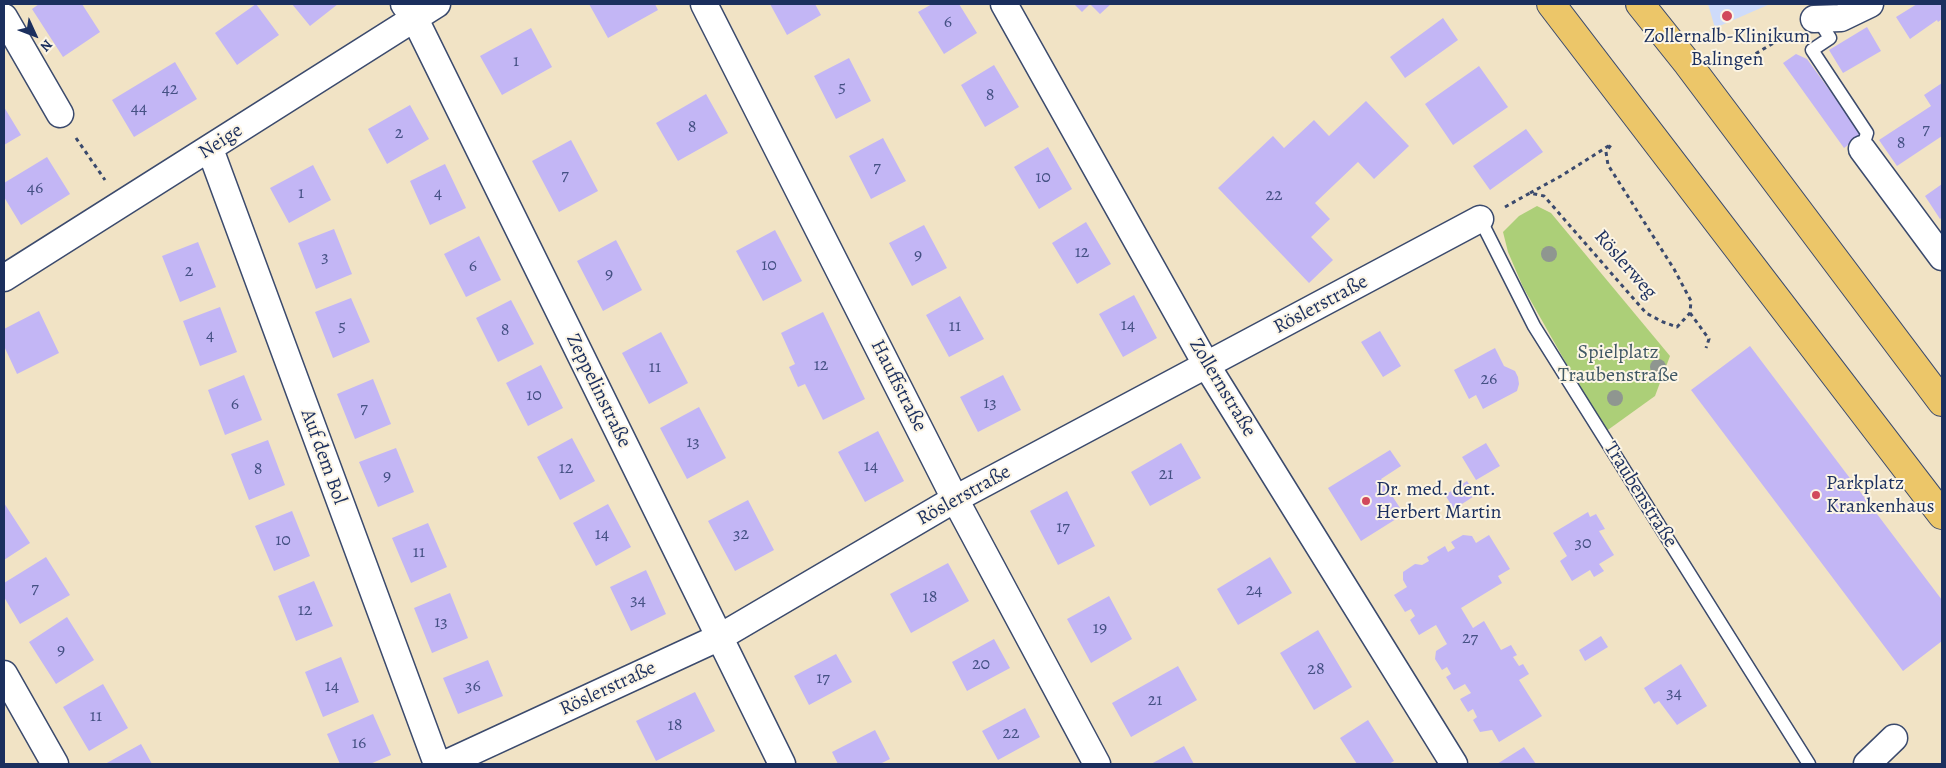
<!DOCTYPE html>
<html>
<head>
<meta charset="utf-8">
<style>
  body { margin:0 }
  #map { position:relative; width:1946px; height:768px; overflow:hidden; background:#f1e3c5; font-family:Alegreya,serif }
  canvas { display:block }
  .frame { position:absolute; inset:0; border:5px solid #1b2f5e; pointer-events:none }
  .north { position:absolute; left:10px; top:10px; width:50px; height:50px; -webkit-text-stroke:4px #fcf5e5; paint-order:stroke; rotate:133deg; font-size:14px; font-weight:700; line-height:20px; text-align:center; color:#1b2f5e }
  .north::after { content:''; display:block; margin:auto; width:18px; height:22px; background:#1b2f5e; clip-path:polygon(50% 0,100% 100%,50% 72%,0 100%) }
</style>
</head>
<body>
<div id="map">
<canvas width="1946" height="768"></canvas>
<div class="frame"></div>
<div class="north">N</div>
</div>
<script>
const ctx = document.querySelector('canvas').getContext('2d');
ctx.lineJoin = 'round';
function fillPath(path, color) {
  ctx.fillStyle = color;
  ctx.fill(path, 'evenodd');
}
function poly(rows) {
  const path = new Path2D();
  for (const r of rows) {
    path.moveTo(r[0], r[1]);
    for (let i = 2; i < r.length; i += 2) path.lineTo(r[i], r[i + 1]);
  }
  return path;
}
function stroke(path, color, width, dash) {
  ctx.strokeStyle = color;
  ctx.lineWidth = width;
  ctx.lineCap = dash ? 'butt' : 'round';
  ctx.setLineDash(dash || []);
  ctx.stroke(path);
}
function drawText(font, color, halo, rows, align = 'center') {
  ctx.font = font + ' Alegreya,serif';
  ctx.lineWidth = 4;
  ctx.setLineDash([]);
  ctx.textBaseline = 'middle';
  ctx.strokeStyle = halo;
  ctx.fillStyle = color;
  for (const [text, x, y, turn = 0] of rows) {
    ctx.save();
    ctx.translate(x, y);
    ctx.rotate((+turn || 0) * Math.PI / 180);
    ctx.textAlign = isNaN(turn) ? turn : align;
    if (halo) ctx.strokeText(text, 0, 0);
    ctx.fillText(text, 0, 0);
    ctx.restore();
  }
}
fillPath(poly([
  [1708,4,1770,4,1715,28]
]), '#cedbfa');
fillPath(poly([
  [1537,206,1551,213,1670,356,1655,396,1605,432,1523,287,1508,252,1503,232,1519,216]
]), '#accf78');
fillPath(poly([
  [39,4,82,4,100,32,63,57,32,9],
  [256,4,279,35,237,65,215,33],
  [292,4,338,4,310,26],
  [589,4,655,4,658,10,608,38],
  [770,4,815,4,821,15,787,35],
  [932,4,959,4,977,33,944,54,918,12],
  [1074,4,1111,4,1100,14,1090,4,1082,12],
  [1917,4,1940,4,1942,7,1942,19,1938,22,1937,20,1910,39,1896,17],
  [1443,18,1458,40,1405,78,1390,57],
  [1867,27,1881,51,1843,73,1829,50],
  [531,28,552,67,502,95,480,56],
  [1796,54,1807,59,1862,135,1844,148,1783,63],
  [849,58,871,101,836,119,814,76],
  [175,62,197,99,134,137,112,100],
  [994,65,1019,107,985,127,961,85],
  [1479,66,1508,107,1453,145,1425,104],
  [1942,83,1942,136,1897,166,1879,140,1931,106,1924,95],
  [706,94,728,133,678,161,656,123],
  [1366,101,1409,146,1374,179,1358,162,1315,203,1330,219,1311,237,1333,260,1309,283,1218,188,1273,136,1284,148,1314,120,1329,136],
  [410,105,429,139,387,164,368,129],
  [4,107,21,135,4,145],
  [1526,129,1543,152,1490,190,1473,166],
  [883,138,906,181,871,199,849,156],
  [571,140,598,191,559,212,532,161],
  [1048,147,1072,189,1039,209,1014,167],
  [47,157,70,194,21,225,4,197,4,183],
  [445,164,466,208,430,225,410,181],
  [313,165,331,200,289,223,270,188],
  [1942,184,1942,217,1940,219,1925,196],
  [1086,222,1111,264,1077,284,1052,243],
  [924,225,947,268,912,286,889,243],
  [334,229,352,274,316,289,298,243],
  [775,230,802,281,763,301,736,251],
  [479,236,501,280,466,297,444,254],
  [616,240,642,290,603,311,577,261],
  [198,242,216,287,180,302,162,256],
  [1134,295,1157,338,1123,357,1099,314],
  [960,296,984,339,949,357,926,315],
  [351,298,370,342,333,358,315,312],
  [511,300,534,344,498,362,476,318],
  [220,307,237,352,200,366,183,321],
  [39,311,59,353,17,374,4,346,4,329],
  [823,312,865,399,823,420,805,384,798,387,789,367,795,364,781,333],
  [1380,331,1401,366,1383,377,1361,342],
  [661,332,688,383,649,404,622,353],
  [1750,346,1942,600,1942,641,1903,671,1691,390],
  [1495,348,1504,366,1515,371,1518,377,1519,384,1517,391,1483,409,1476,395,1469,399,1454,370],
  [541,365,563,408,528,426,506,383],
  [244,375,262,420,225,435,208,390],
  [1003,375,1021,410,978,432,960,397],
  [373,379,391,424,355,439,337,394],
  [699,407,726,458,687,479,660,428],
  [878,431,904,481,865,502,838,452],
  [572,438,595,481,560,500,537,457],
  [268,440,285,485,249,500,231,454],
  [1181,443,1201,478,1150,506,1131,472],
  [1486,443,1500,466,1476,480,1462,457],
  [396,448,414,492,378,507,359,462],
  [1390,450,1401,466,1381,479,1404,514,1361,541,1328,488],
  [1467,481,1476,495,1454,509,1445,495],
  [1067,491,1095,546,1058,565,1030,511],
  [748,500,774,550,735,571,708,521],
  [4,503,30,543,4,560],
  [608,504,631,547,596,566,573,523],
  [292,511,310,556,274,571,255,526],
  [1588,512,1590,517,1596,514,1605,529,1599,531,1614,555,1599,564,1604,571,1594,577,1590,570,1572,581,1560,561,1567,556,1553,533],
  [428,523,447,567,411,583,392,538],
  [1463,535,1472,536,1476,543,1489,535,1510,569,1498,576,1502,583,1461,608,1473,628,1484,621,1501,650,1511,645,1517,655,1513,657,1519,666,1523,664,1529,674,1519,680,1542,716,1499,742,1492,730,1480,732,1473,720,1477,717,1473,709,1468,712,1460,699,1471,693,1465,684,1454,690,1446,677,1451,674,1447,667,1442,670,1435,659,1436,651,1447,644,1436,625,1419,635,1410,620,1415,616,1411,609,1405,612,1394,595,1407,587,1403,580,1403,572,1415,564,1422,565,1429,561,1427,557,1445,546,1448,552,1455,548,1451,542],
  [46,557,70,595,20,624,4,597,4,583],
  [1270,557,1292,593,1238,625,1217,589],
  [948,563,969,601,911,633,890,594],
  [646,570,666,614,631,631,610,587],
  [314,581,333,626,296,641,278,596],
  [450,593,468,638,432,653,414,608],
  [1109,596,1132,639,1091,663,1067,619],
  [67,617,94,660,56,684,29,642],
  [1318,630,1352,687,1314,710,1280,653],
  [1601,636,1608,647,1585,661,1579,650],
  [994,639,1010,668,967,691,952,662],
  [836,654,852,682,809,705,794,676],
  [341,657,359,702,323,717,305,672],
  [488,660,503,696,458,714,443,678],
  [1681,664,1707,706,1677,725,1659,701,1654,704,1644,688],
  [1178,666,1197,700,1131,737,1112,703],
  [103,684,128,728,89,751,63,707],
  [695,692,715,731,656,761,636,721],
  [1025,708,1040,737,998,760,982,731],
  [373,714,391,755,370,764,340,764,327,734],
  [1368,720,1394,761,1389,764,1357,764,1340,738],
  [875,730,890,759,880,764,838,764,832,752],
  [141,744,152,764,105,764],
  [1184,746,1194,764,1151,764],
  [1524,747,1536,764,1497,764]
]), '#c3b6f5');
const service = poly([
  [1818,19,1830,38,1812,50,1867,133,1862,149],
  [1480,219,1534,326,1809,764]
]);
const minor = poly([
  [404,4,414,17,782,764],
  [704,4,955,499,1097,764],
  [1004,4,1207,366,1454,764],
  [4,17,60,114],
  [1814,19,1841,18,1870,4],
  [210,149,437,764],
  [1862,149,1942,257],
  [4,278,437,4],
  [4,674,55,764],
  [445,764,720,637,955,499,1480,219],
  [1867,764,1894,738]
]);
const trunk = poly([
  [1551,4,1942,515],
  [1640,4,1688,64,1942,402]
]);
stroke(service, '#3b4a6d', 15);
stroke(minor, '#3b4a6d', 29);
stroke(trunk, '#3b4a6d', 30);
stroke(poly([
  [1742,62,1790,33],
  [76,138,105,180],
  [1530,193,1561,176,1610,145],
  [1505,207,1530,193,1544,196,1646,313,1663,322,1677,327,1690,313,1691,301,1674,269,1608,165,1606,152,1611,145],
  [1690,313,1709,339,1706,348]
]), '#3b4a6d', 3, [4, 4]);
stroke(service, '#fff', 12);
stroke(minor, '#fff', 26);
stroke(trunk, '#ecc669', 28);
ctx.fillStyle = '#8f9690';
for (const [x, y] of [
  [1549,254],
  [1658,367],
  [1615,398]
]) {
  ctx.beginPath();
  ctx.arc(x, y, 8, 0, 2 * Math.PI);
  ctx.fill();
}
for (const [x, y, r, color] of [
  [1727,16,6,"#d1495b"],
  [1816,495,5,"#d1495b"],
  [1366,501,5,"#d1495b"]
]) {
  const dot = new Path2D();
  dot.arc(x, y, r, 0, 2 * Math.PI);
  ctx.fillStyle = color;
  ctx.fill(dot);
  stroke(dot, '#fcf5e5', 2);
}
drawText('18px', '#455184', null, [
  ["6",948,23],
  ["1",516,62],
  ["5",842,88],
  ["42",170,90],
  ["8",990,96],
  ["44",139,109],
  ["8",692,128],
  ["7",1926,130],
  ["2",399,134],
  ["8",1901,144],
  ["7",877,168],
  ["7",565,176],
  ["10",1043,178],
  ["46",35,189],
  ["1",301,194],
  ["4",438,194],
  ["22",1274,196],
  ["12",1082,253],
  ["9",918,256],
  ["3",325,258],
  ["10",769,266],
  ["6",473,267],
  ["2",189,272],
  ["9",609,275],
  ["14",1128,326],
  ["5",342,327],
  ["11",955,327],
  ["8",505,331],
  ["4",210,336],
  ["12",821,366],
  ["11",655,368],
  ["26",1489,380],
  ["10",534,396],
  ["13",990,404],
  ["6",235,405],
  ["7",364,409],
  ["13",693,443],
  ["14",871,467],
  ["12",566,469],
  ["8",258,470],
  ["21",1166,475],
  ["9",387,477],
  ["17",1063,528],
  ["14",602,535],
  ["32",741,535],
  ["10",283,541],
  ["30",1583,544],
  ["11",419,553],
  ["7",35,589],
  ["24",1254,591],
  ["18",930,598],
  ["34",638,601],
  ["12",305,611],
  ["13",441,623],
  ["19",1100,629],
  ["27",1470,639],
  ["9",61,651],
  ["20",981,665],
  ["28",1316,670],
  ["17",823,679],
  ["14",332,687],
  ["36",473,687],
  ["34",1674,694],
  ["21",1155,701],
  ["11",96,717],
  ["18",675,726],
  ["22",1011,734],
  ["16",359,744]
]);
drawText('20px', '#1b2f5e', '#fcf5e5', [
  ["Zollernalb-Klinikum",1727,37,"center"],
  ["Balingen",1727,60,"center"],
  ["Parkplatz",1826,484],
  ["Krankenhaus",1826,507],
  ["Dr. med. dent.",1376,490],
  ["Herbert Martin",1376,513]
], 'left');
drawText('20px', '#1b2f5e', '#fcf5e5', [
  ["Neige",221,142,-33],
  ["Röslerweg",1625,265,49],
  ["Röslerstraße",1321,305,-28],
  ["Hauffstraße",898,386,63],
  ["Zollernstraße",1222,388,59],
  ["Zeppelinstraße",598,391,64],
  ["Auf dem Bol",323,457,70],
  ["Traubenstraße",1640,495,58],
  ["Röslerstraße",964,496,-29],
  ["Röslerstraße",608,689,-25]
]);
drawText('20px', '#3f5764', '#fcf5e5', [
  ["Spielplatz",1618,353],
  ["Traubenstraße",1618,376]
]);
</script>
</body>
</html>
